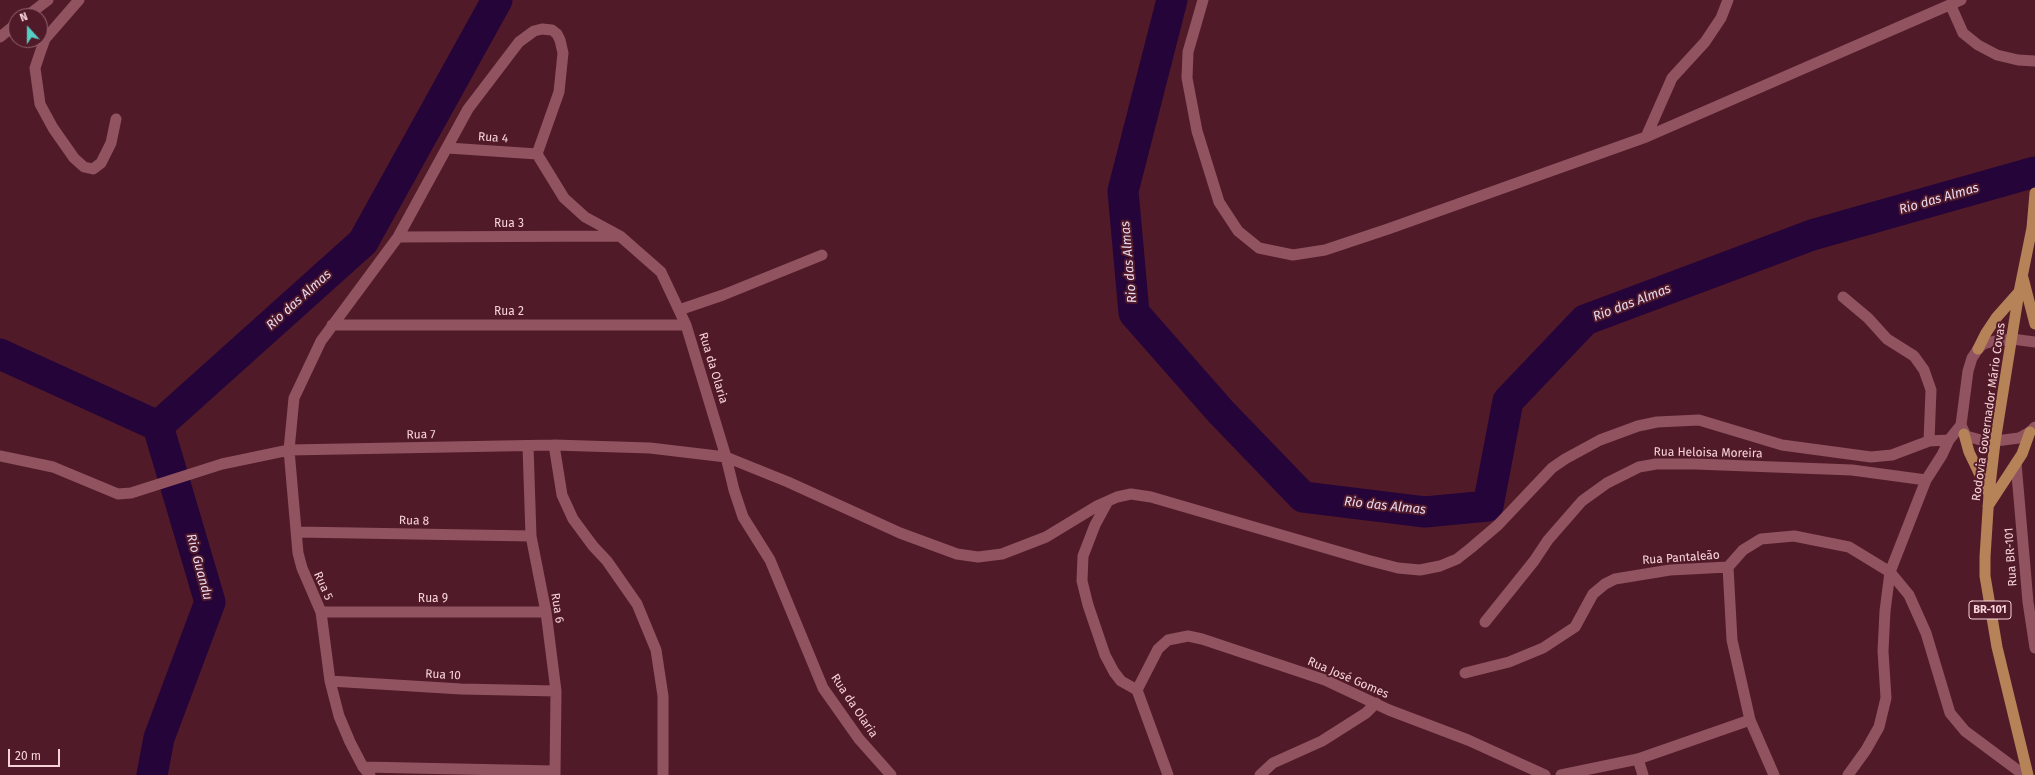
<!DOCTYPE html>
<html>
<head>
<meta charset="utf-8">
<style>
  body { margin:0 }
  #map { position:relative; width:2035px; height:775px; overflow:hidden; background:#511a28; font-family:"Fira Sans",sans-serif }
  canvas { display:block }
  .north { position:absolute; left:8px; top:8px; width:40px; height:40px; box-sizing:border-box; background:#511a28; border:1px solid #93646e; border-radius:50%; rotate:339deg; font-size:11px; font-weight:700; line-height:16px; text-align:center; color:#f7d3d8 }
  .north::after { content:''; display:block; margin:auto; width:14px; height:18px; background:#56cec4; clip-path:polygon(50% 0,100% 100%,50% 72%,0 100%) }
  .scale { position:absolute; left:8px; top:749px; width:52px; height:18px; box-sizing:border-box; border:2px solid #f7d3d8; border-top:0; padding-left:5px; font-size:12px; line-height:14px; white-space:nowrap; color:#f7d3d8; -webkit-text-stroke:3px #511a28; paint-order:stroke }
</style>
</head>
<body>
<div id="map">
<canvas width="2035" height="775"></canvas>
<div class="north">N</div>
<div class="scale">20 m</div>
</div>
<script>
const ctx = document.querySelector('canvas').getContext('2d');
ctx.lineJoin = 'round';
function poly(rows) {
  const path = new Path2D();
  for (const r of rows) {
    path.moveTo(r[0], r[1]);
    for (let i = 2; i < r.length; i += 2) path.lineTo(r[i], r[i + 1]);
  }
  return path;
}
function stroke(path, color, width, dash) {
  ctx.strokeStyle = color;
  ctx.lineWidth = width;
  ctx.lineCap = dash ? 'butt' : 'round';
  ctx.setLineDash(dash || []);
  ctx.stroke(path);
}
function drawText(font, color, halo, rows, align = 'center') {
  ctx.font = font + ' "Fira Sans",sans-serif';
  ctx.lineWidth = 4;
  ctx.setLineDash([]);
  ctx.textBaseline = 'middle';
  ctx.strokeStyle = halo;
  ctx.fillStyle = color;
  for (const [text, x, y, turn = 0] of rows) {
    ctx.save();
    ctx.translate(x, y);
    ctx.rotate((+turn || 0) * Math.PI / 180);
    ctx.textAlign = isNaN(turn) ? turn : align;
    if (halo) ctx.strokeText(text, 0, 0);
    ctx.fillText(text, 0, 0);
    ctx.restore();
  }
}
stroke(poly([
  [1172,0,1123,191,1134,313,1221,412,1303,497,1425,512,1488,506,1508,401,1585,320,1812,235,2035,172],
  [0,354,158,426,363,242,497,0],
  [152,775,159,738,210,602,158,426]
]), '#240439', 31);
stroke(poly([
  [79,0,45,39,40,53,35,68,40,104,53,128,74,158,84,167,93,169,101,163,111,143,116,119],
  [1203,0,1188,52,1187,78,1197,131,1219,202,1238,231,1259,248,1293,255,1325,250,1388,229,1646,137,1961,0],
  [1951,6,1963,33,1978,45,1997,55,2018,60,2035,61],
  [27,16,48,0],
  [0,37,16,24],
  [1646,137,1672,78,1705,42,1721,18,1728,0],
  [448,148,537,154],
  [398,237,619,236],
  [1843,297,1868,318,1887,339,1914,356,1924,370,1931,390,1929,441],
  [679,310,723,295,822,255],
  [332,325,686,325],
  [2035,342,2012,339,1995,341,1983,344,1978,349,1972,358,1968,371,1961,425,1966,436,1988,442,2019,438,2030,432,2035,427],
  [554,445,562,495,573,519,593,546,607,561,637,604,656,650,663,696,663,775],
  [528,446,531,536,546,612,556,691,555,775],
  [0,456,53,467,118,494,131,493,222,464,289,450,554,445,650,448,726,457,788,482,900,533,957,554,978,557,1002,554,1046,537,1097,506,1117,497,1131,494,1151,497,1367,560,1398,568,1420,570,1440,566,1457,559,1471,548,1498,525,1552,468,1565,459,1600,440,1638,426,1657,422,1699,420,1782,445,1871,457,1892,455,1929,441,1949,440,1961,425],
  [2016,463,2028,602,2035,648],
  [1108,501,1095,525,1083,556,1082,581,1088,605,1105,655,1114,672,1121,681,1137,690,1168,775],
  [297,532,531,536],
  [1728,567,1732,640,1750,720,1774,775],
  [321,612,546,612],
  [1485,622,1534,561,1548,540,1582,501,1607,483,1639,467,1656,464,1696,464,1852,470,1926,480],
  [1465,673,1509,662,1543,648,1575,627,1593,594,1605,584,1615,579,1670,570,1728,567,1743,550,1761,539,1794,536,1849,547,1890,572,1909,595,1926,633,1950,713,1965,731,2024,775],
  [330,681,461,689,556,691],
  [1137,690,1158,649,1168,640,1188,636,1202,639,1325,680,1389,710,1468,740,1545,775],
  [1638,759,1643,775],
  [363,767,555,771],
  [370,775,363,767,350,742,339,716,330,681,321,612,302,568,298,553,289,450,294,398,321,341,398,237,468,109,519,42,534,31,542,29,552,30,557,34,560,40,563,53,559,92,537,154,564,198,585,217,620,236,661,272,686,325,726,457,734,490,743,517,770,560,823,688,859,739,891,775],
  [1260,775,1273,763,1322,741,1366,713,1376,703],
  [1561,775,1638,759,1750,720],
  [1848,775,1866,750,1879,727,1886,698,1883,651,1885,611,1890,572,1926,480,1942,455,1949,440]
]), '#90535f', 11);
stroke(poly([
  [2023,278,2035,324],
  [1978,349,1986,333,1996,318,2019,292],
  [1964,434,1969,452,1989,494],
  [1988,506,2022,454,2030,432],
  [2028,775,1997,647,1985,576,1985,557,1989,494,1995,442,2019,292,2032,228,2035,193]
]), '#b68258', 11);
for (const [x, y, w] of [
  [1990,610,42]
]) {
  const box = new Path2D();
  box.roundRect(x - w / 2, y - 9, w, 18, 3);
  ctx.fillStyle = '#511a28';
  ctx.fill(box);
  stroke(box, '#f7d3d8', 1);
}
drawText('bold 11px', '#f7d3d8', null, [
  ["BR-101",1990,610]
]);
drawText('12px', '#f7d3d8', '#511a28', [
  ["Rua 4",493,138,4],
  ["Rua 3",509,224],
  ["Rua 2",509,312],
  ["Rua da Olaria",713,368,73],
  ["Rodovia Governador Mário Covas",1989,412,-82],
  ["Rua 7",421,435,-1],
  ["Rua Heloisa Moreira",1708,453,1],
  ["Rua 8",414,521,1],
  ["Rua BR-101",2011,557,-94],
  ["Rua Pantaleão",1681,558,-4],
  ["Rua 5",323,586,66],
  ["Rua 9",433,599],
  ["Rua 6",557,608,81],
  ["Rua 10",443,675,3],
  ["Rua José Gomes",1348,678,23],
  ["Rua da Olaria",854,706,56]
]);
drawText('italic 13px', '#e7daf4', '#511a28', [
  ["Rio das Almas",1939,199,-16],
  ["Rio das Almas",1129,262,-95],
  ["Rio das Almas",299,300,-42],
  ["Rio das Almas",1632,303,-21],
  ["Rio das Almas",1385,506,6],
  ["Rio Guandu",199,567,75]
]);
</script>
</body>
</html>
